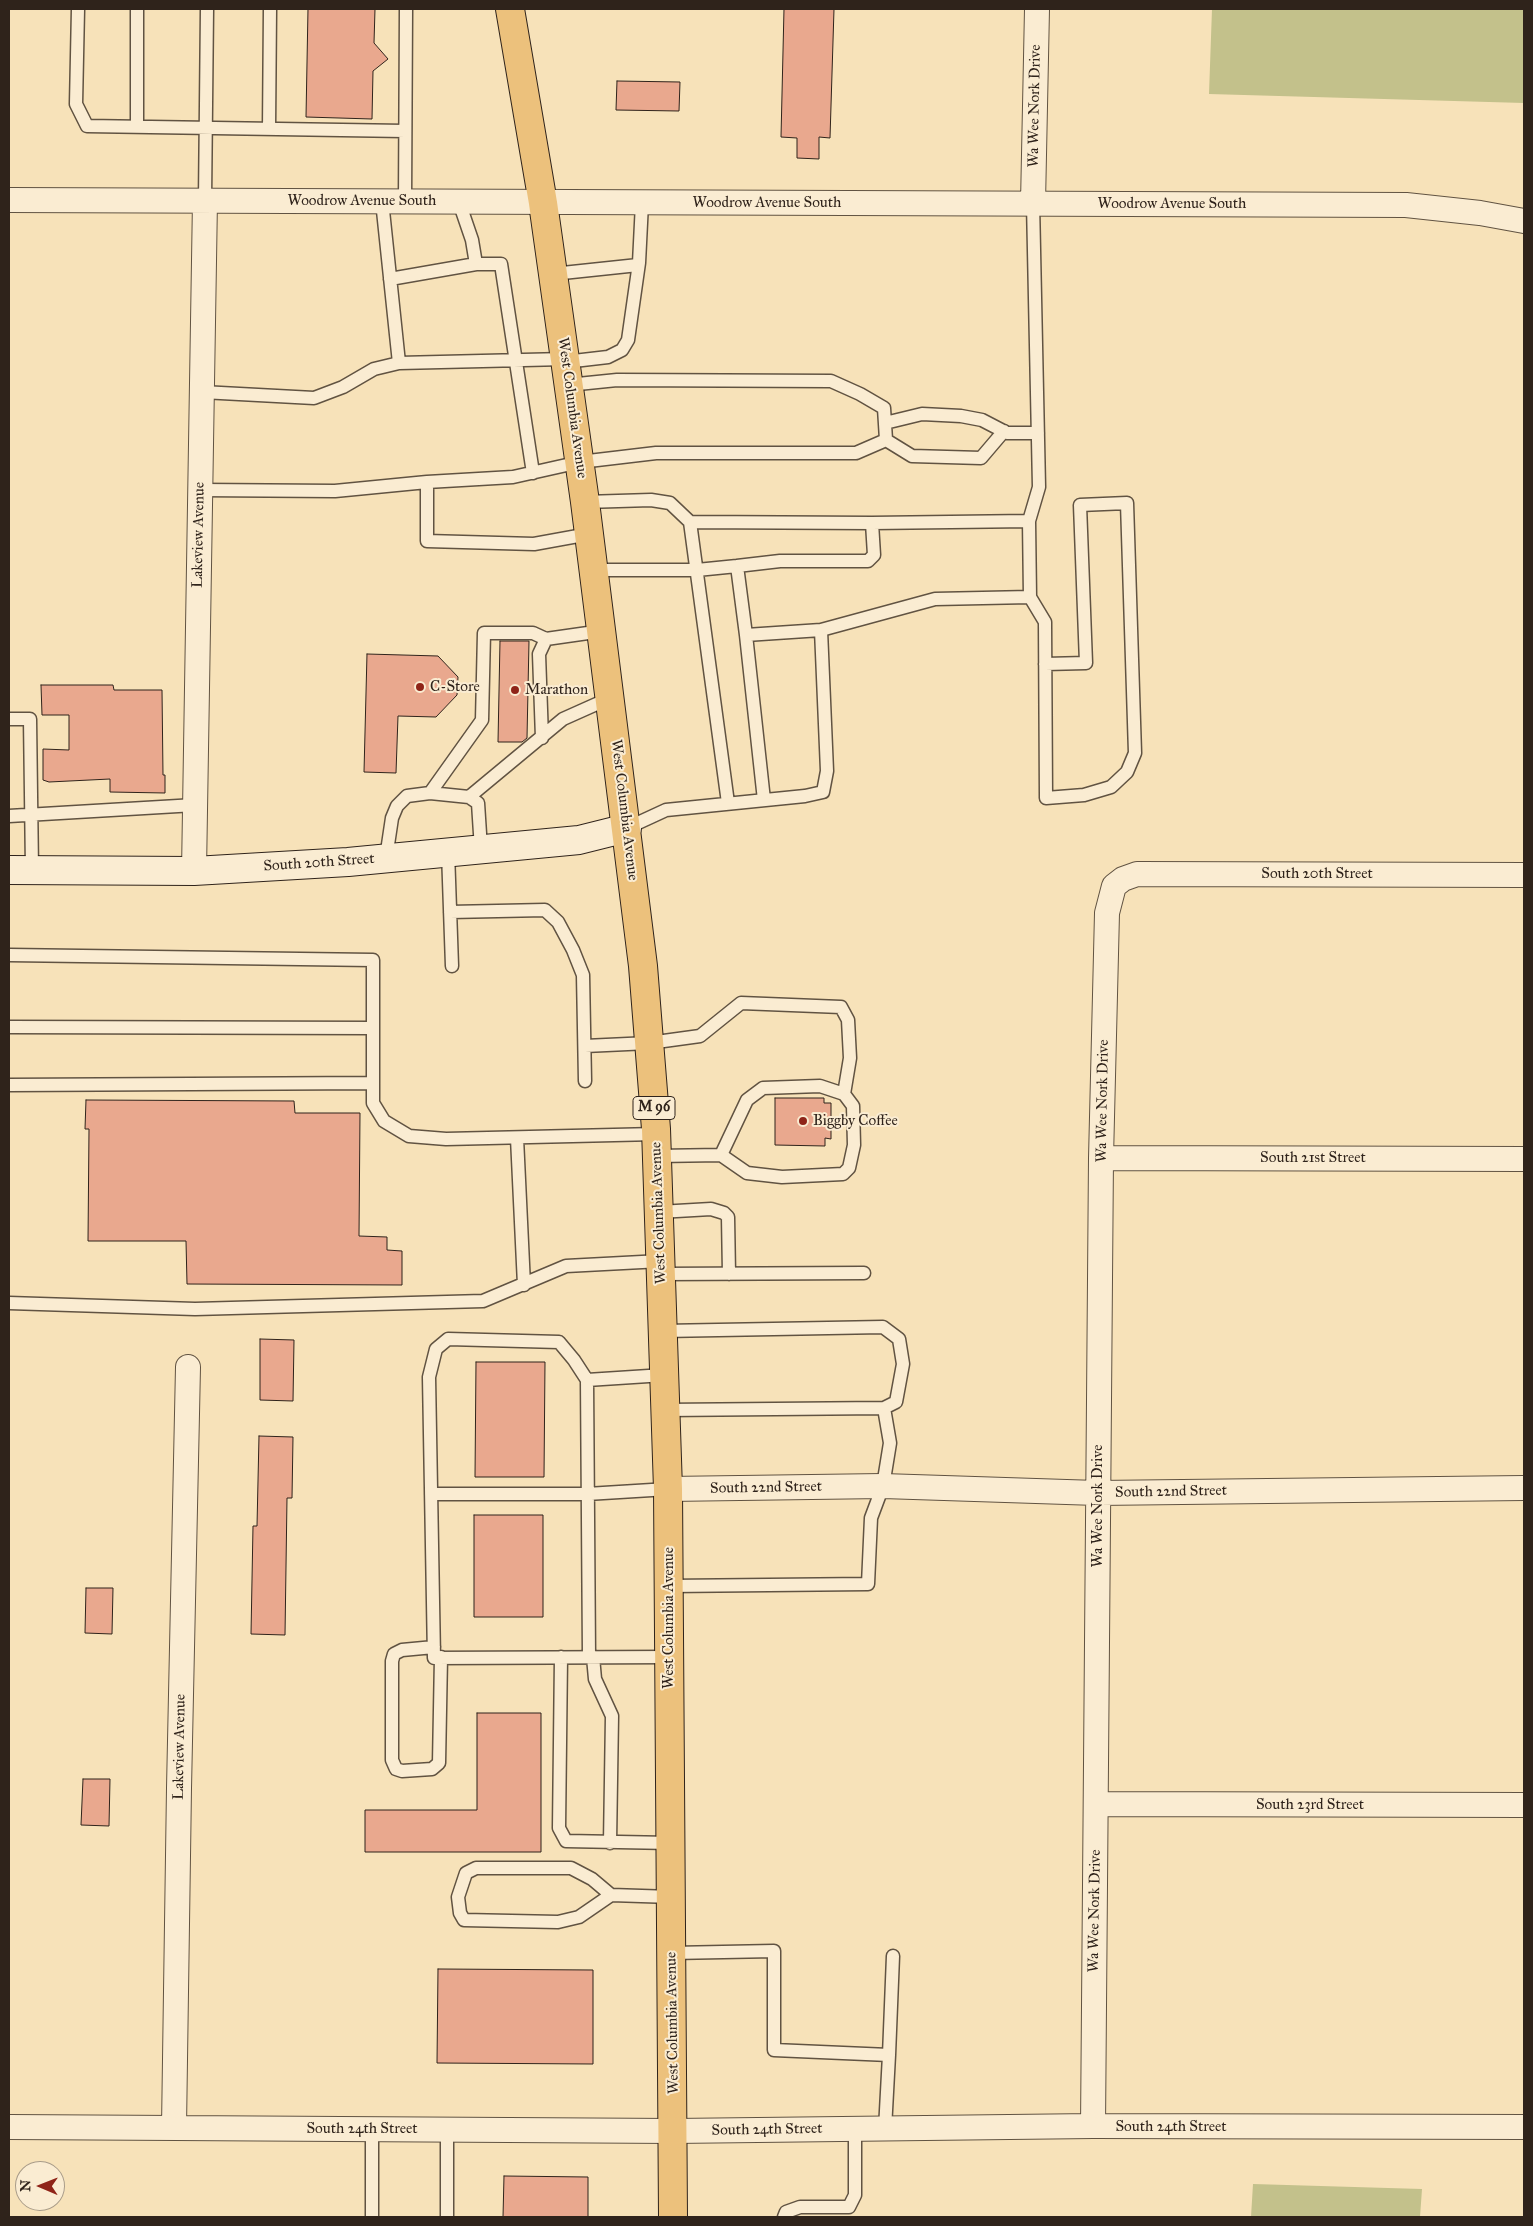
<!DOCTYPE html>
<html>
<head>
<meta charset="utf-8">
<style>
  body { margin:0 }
  #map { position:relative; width:1533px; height:2226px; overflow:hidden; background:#f7e2b9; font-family:"IM FELL Great Primer",serif }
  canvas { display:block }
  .frame { position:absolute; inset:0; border:10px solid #2f231b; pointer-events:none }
  .north { position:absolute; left:15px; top:2161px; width:50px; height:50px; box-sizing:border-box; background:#faecd2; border:1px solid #a99c89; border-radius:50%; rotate:271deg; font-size:14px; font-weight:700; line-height:20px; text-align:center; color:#2f231b }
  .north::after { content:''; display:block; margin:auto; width:18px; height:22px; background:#8f2418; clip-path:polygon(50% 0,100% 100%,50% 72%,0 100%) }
</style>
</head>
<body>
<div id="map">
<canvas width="1533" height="2226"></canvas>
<div class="frame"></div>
<div class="north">N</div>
</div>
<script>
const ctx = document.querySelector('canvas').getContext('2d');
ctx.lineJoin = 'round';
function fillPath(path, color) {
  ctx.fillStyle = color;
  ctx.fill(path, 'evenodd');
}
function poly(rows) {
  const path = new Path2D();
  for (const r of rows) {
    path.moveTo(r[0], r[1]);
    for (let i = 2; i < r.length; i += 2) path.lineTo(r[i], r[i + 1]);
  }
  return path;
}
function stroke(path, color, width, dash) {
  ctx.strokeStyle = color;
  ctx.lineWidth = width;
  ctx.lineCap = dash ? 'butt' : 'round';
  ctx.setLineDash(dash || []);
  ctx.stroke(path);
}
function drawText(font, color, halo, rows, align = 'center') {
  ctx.font = font + ' "IM FELL Great Primer",serif';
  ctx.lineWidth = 4;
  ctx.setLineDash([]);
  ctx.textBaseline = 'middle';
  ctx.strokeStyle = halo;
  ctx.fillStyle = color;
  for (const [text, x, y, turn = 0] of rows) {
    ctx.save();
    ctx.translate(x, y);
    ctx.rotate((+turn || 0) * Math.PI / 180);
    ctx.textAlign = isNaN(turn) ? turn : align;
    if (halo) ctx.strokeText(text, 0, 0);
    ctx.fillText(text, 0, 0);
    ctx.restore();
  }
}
fillPath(poly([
  [1212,9,1524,9,1524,103,1209,94],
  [1253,2184,1422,2189,1420,2217,1251,2217]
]), '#c3c18b');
const building = poly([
  [308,9,375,9,374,43,388,59,373,71,372,119,306,117,308,9],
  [784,9,834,9,830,138,819,137,819,159,797,158,797,138,781,137,784,9],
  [617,81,680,82,679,111,616,110,617,81],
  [500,641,529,641,527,738,522,742,498,742,500,641],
  [367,654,438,656,458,677,457,695,436,717,398,716,396,773,364,772,367,654],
  [41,685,113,685,114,690,162,690,163,775,165,775,165,793,110,792,110,779,49,782,43,780,43,749,69,750,69,715,42,715,41,685],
  [775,1098,824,1098,824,1103,831,1103,831,1139,825,1138,825,1146,775,1145,775,1098],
  [86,1100,294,1101,295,1113,360,1113,359,1236,387,1237,387,1250,402,1251,402,1285,187,1284,186,1241,88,1241,89,1129,85,1129,86,1100],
  [260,1339,294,1340,293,1401,260,1400,260,1339],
  [476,1362,545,1362,544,1477,475,1477,476,1362],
  [259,1436,293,1437,292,1498,287,1498,285,1635,251,1634,253,1526,257,1526,259,1436],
  [474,1515,543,1515,543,1617,474,1617,474,1515],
  [86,1588,113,1588,112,1634,85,1633,86,1588],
  [477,1713,541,1713,541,1852,365,1852,365,1810,477,1810,477,1713],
  [83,1779,110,1779,109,1826,81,1825,83,1779],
  [438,1969,593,1970,593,2064,437,2063,438,1969],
  [504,2176,588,2177,588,2217,503,2217,504,2176]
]);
fillPath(building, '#e9a88e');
stroke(building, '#2f231b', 1);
const service = poly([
  [78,9,76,104,87,126,405,131],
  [137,9,137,127],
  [269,129,270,9],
  [205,200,207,9],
  [382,201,399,363],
  [405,202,406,9],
  [459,202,472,240,476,264,501,264,533,473],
  [553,274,638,265],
  [390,279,476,264],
  [565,362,608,357,622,350,628,340,639,263,642,203],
  [568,385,617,380,831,381,860,394,884,408,886,440,856,453,656,453,580,462,513,477,427,482,427,541,534,544,589,534],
  [202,392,314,398,343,387,374,369,399,363,565,359],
  [885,423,922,414,961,416,982,420,1007,433,1038,433],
  [886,440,912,456,981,458,1004,431],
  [200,490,335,491,427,482],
  [585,502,651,500,670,503,690,522],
  [1029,521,1039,487,1033,203],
  [737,566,780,561,868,561,874,555,872,523],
  [594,570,697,570,737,566,746,635,821,630],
  [1030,597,1045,622,1046,798,1084,795,1111,787,1127,772,1135,753,1127,503,1080,505,1086,663,1045,664],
  [746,635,764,800],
  [9,719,30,719,32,870],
  [542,738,539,654,546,639,602,631],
  [430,793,482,720,484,633,533,633,546,639],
  [469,797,563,719,610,698],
  [9,816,195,805],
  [627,828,666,810,805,796,823,792,827,771,821,630,935,599,1030,597,1029,521,872,523,690,522,728,803],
  [448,852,452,966],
  [386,858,392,818,397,806,407,796,430,793,469,797,478,803,481,849],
  [450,912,545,910,558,922,573,950,583,975,585,1081],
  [9,955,373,960,373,1103,384,1121,409,1136,446,1139,656,1134],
  [9,1027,373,1028],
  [585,1046,649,1043,700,1036,741,1003,841,1007,848,1020,850,1058,844,1094],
  [9,1085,373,1083],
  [517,1138,524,1285],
  [657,1156,721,1155,747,1173,782,1177,843,1174,849,1168,854,1145,853,1106,844,1094,820,1086,763,1088,747,1100,721,1155],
  [659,1212,711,1209,724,1213,728,1217,729,1274],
  [661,1274,864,1273],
  [9,1303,195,1309,483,1301,566,1266,661,1261],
  [663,1331,883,1327,899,1339,903,1364,896,1402,884,1408,665,1410],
  [664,1375,587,1380,574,1360,559,1342,448,1339,436,1349,429,1377,434,1658,670,1657],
  [587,1380,589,1657],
  [431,1494,587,1494,668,1489],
  [669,1586,868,1584,871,1518,883,1486,890,1443,884,1408],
  [434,1647,402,1650,394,1654,392,1661,392,1760,396,1769,402,1771,432,1769,439,1763,441,1657],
  [561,1657,559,1828,566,1841,671,1843],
  [593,1657,595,1679,612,1716,610,1843],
  [611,1895,592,1879,571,1868,476,1868,466,1873,458,1897,460,1913,464,1920,558,1922,579,1917,611,1895,672,1897],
  [672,1953,774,1951,774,2050,889,2055,885,2129],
  [889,2055,893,1956],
  [372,2217,372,2129],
  [447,2217,447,2130],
  [784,2217,786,2212,800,2207,849,2207,855,2195,855,2129]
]);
const minor = poly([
  [9,200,1406,205,1480,213,1524,221],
  [1033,203,1037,9],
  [194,871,205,200],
  [1101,1158,1524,1159],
  [668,1489,883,1486,1097,1493,1524,1488],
  [1096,1804,1524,1805],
  [1093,2126,1101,1158,1107,913,1114,886,1123,879,1137,874,1524,875],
  [9,2127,674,2131,1093,2126,1524,2127],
  [174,2127,179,1788,188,1367]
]);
const secondary = poly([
  [9,870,194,871,348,862,579,840,627,828]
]);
const primary = poly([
  [510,9,543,203,585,502,643,966,656,1129,668,1489,673,2217]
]);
stroke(service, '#615342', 15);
stroke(minor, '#615342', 26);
stroke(secondary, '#2f231b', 30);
stroke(primary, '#2f231b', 30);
stroke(service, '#faecd2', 12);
stroke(minor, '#faecd2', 24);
stroke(secondary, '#faecd2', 28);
stroke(primary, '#ecc17c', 28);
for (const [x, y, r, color] of [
  [420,687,5,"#8f2418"],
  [515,690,5,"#8f2418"],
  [803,1121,5,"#8f2418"]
]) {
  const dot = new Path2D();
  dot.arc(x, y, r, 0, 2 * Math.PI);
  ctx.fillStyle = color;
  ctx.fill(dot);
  stroke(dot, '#faecd2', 2);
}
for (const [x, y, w] of [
  [654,1108,42]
]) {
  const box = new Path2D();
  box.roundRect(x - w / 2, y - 11.5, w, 23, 4);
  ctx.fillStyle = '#faecd2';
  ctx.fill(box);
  stroke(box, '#2f231b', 1);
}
drawText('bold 14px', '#2f231b', null, [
  ["M 96",654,1108]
]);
drawText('15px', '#2f231b', '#faecd2', [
  ["Wa Wee Nork Drive",1035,106,-89],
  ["Woodrow Avenue South",362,201],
  ["Woodrow Avenue South",767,203],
  ["Woodrow Avenue South",1172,204],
  ["West Columbia Avenue",572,408,82],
  ["Lakeview Avenue",199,535,-89],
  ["West Columbia Avenue",624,810,83],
  ["South 20th Street",319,863,-4],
  ["South 20th Street",1317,874],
  ["Wa Wee Nork Drive",1103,1101,-89],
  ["South 21st Street",1313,1158],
  ["West Columbia Avenue",659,1213,-92],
  ["South 22nd Street",766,1488,-1],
  ["South 22nd Street",1171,1492,-1],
  ["Wa Wee Nork Drive",1098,1506,-90],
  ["West Columbia Avenue",669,1618,-90],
  ["Lakeview Avenue",180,1747,-89],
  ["South 23rd Street",1310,1805],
  ["Wa Wee Nork Drive",1095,1911,-89],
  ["West Columbia Avenue",673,2023,-91],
  ["South 24th Street",1171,2127],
  ["South 24th Street",362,2129],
  ["South 24th Street",767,2130,-1]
]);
drawText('15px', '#2f231b', '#faecd2', [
  ["C-Store",430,687],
  ["Marathon",525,690],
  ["Biggby Coffee",813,1121]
], 'left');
</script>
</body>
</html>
